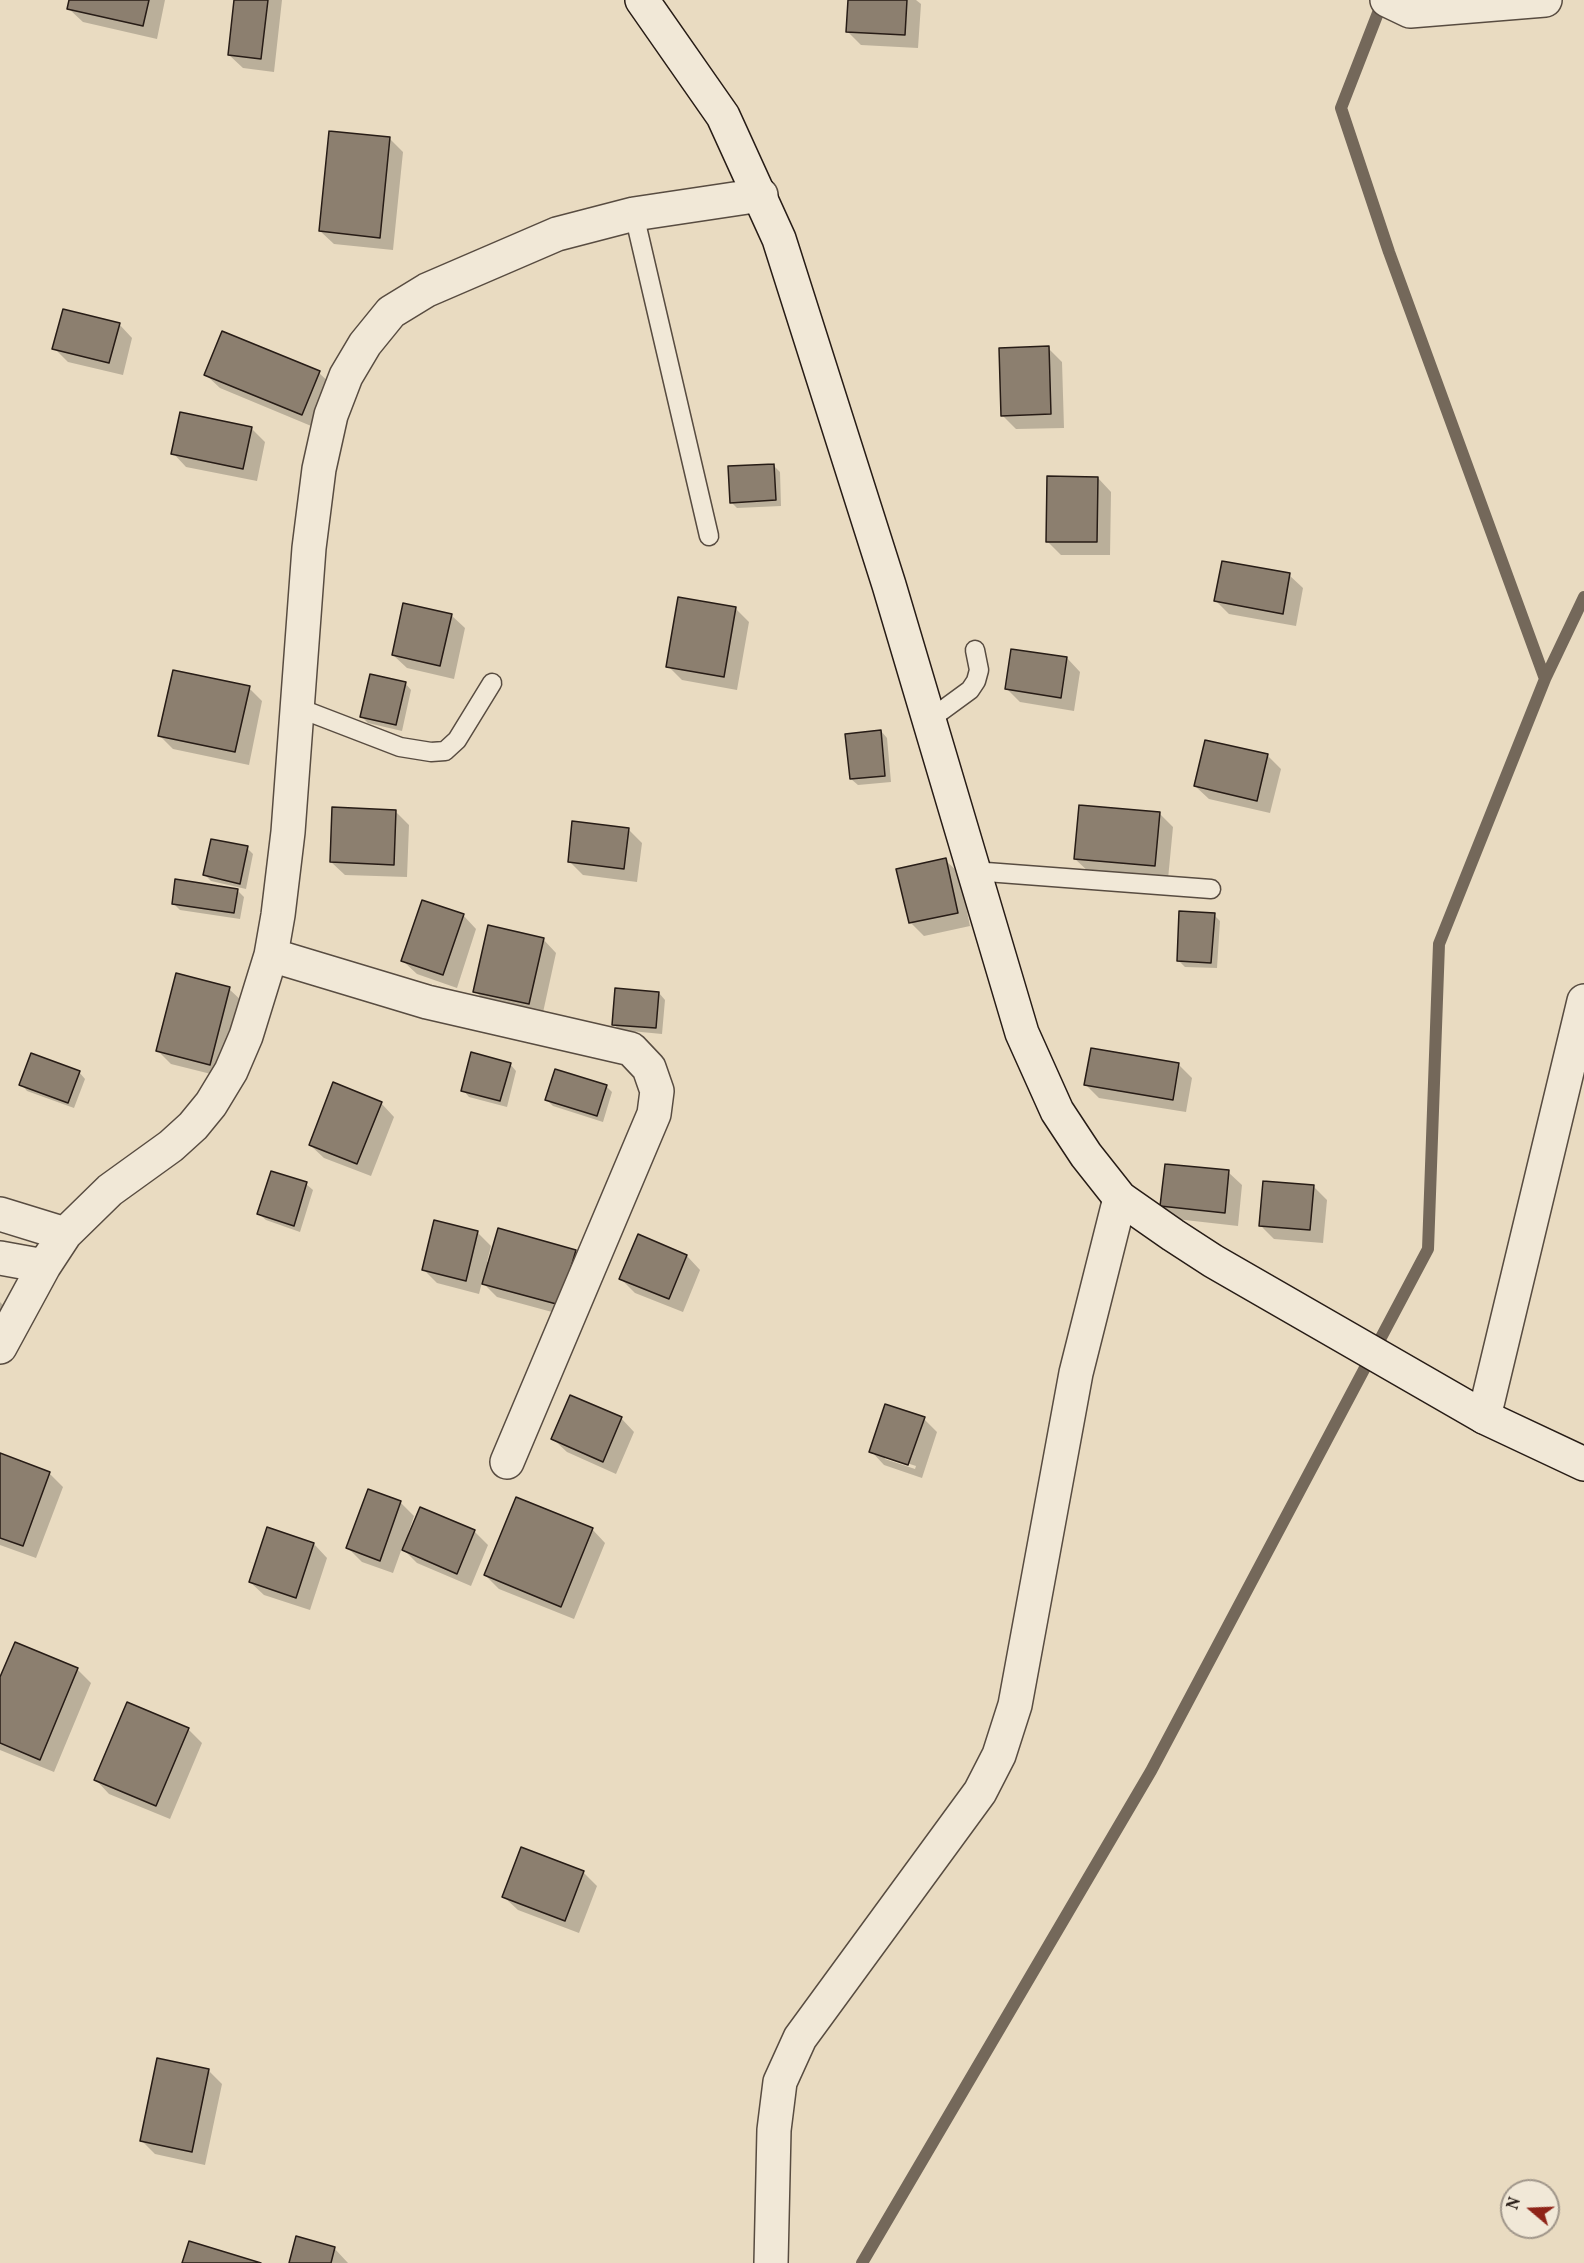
<!DOCTYPE html>
<html>
<head>
<meta charset="utf-8">
<style>
  body { margin:0 }
  #map { position:relative; width:1584px; height:2263px; overflow:hidden; background:#e9dbc1; font-family:Vollkorn,serif }
  canvas { display:block }
  .north { position:absolute; left:1500px; top:2179px; width:60px; height:60px; box-sizing:border-box; background:#f1e8d7; border:2px solid #a0968a; border-radius:50%; rotate:289deg; font-size:16px; font-weight:700; line-height:24px; text-align:center; color:#271c16 }
  .north::after { content:''; display:block; margin:auto; width:21px; height:27px; background:#8f2418; clip-path:polygon(50% 0,100% 100%,50% 72%,0 100%) }
</style>
</head>
<body>
<div id="map">
<canvas width="1584" height="2263"></canvas>
<div class="north">N</div>
</div>
<script>
const ctx = document.querySelector('canvas').getContext('2d');
ctx.lineJoin = 'round';
function fillPath(path, color) {
  ctx.fillStyle = color;
  ctx.fill(path, 'evenodd');
}
function poly(rows) {
  const path = new Path2D();
  for (const r of rows) {
    path.moveTo(r[0], r[1]);
    for (let i = 2; i < r.length; i += 2) path.lineTo(r[i], r[i + 1]);
  }
  return path;
}
function stroke(path, color, width, dash) {
  ctx.strokeStyle = color;
  ctx.lineWidth = width;
  ctx.lineCap = dash ? 'butt' : 'round';
  ctx.setLineDash(dash || []);
  ctx.stroke(path);
}
fillPath(poly([
  [71,0,165,0,157,39,83,22,69,9],
  [235,0,282,0,274,72,243,68,229,55],
  [849,0,916,0,921,4,918,48,861,45,847,31],
  [390,139,403,152,393,250,334,244,320,231],
  [119,324,132,338,123,375,68,362,54,348],
  [1048,348,1062,362,1064,428,1016,429,1003,416],
  [319,373,333,386,316,428,220,388,206,375],
  [251,428,265,442,257,481,186,467,173,453],
  [773,465,780,472,781,506,737,508,731,502],
  [1098,478,1111,492,1110,555,1061,555,1047,541],
  [1289,575,1303,588,1296,626,1229,614,1216,601],
  [735,608,749,622,737,690,682,680,668,666],
  [451,615,465,628,454,679,407,668,393,655],
  [1067,658,1080,672,1074,711,1020,702,1007,689],
  [405,683,411,690,402,731,368,723,362,717],
  [249,688,262,701,249,765,173,749,159,735],
  [881,731,887,738,891,782,858,785,851,779],
  [1267,755,1281,769,1270,813,1209,799,1195,786],
  [395,811,409,825,407,877,345,875,331,862],
  [1159,813,1173,827,1168,879,1089,872,1075,859],
  [628,829,642,843,637,882,583,875,569,861],
  [247,848,253,854,246,889,211,881,205,875],
  [945,860,959,873,970,926,924,936,910,922],
  [237,890,244,897,240,919,180,910,173,903],
  [463,915,476,929,457,988,417,974,403,961],
  [1214,915,1220,921,1217,968,1185,967,1178,960],
  [543,939,556,953,542,1017,489,1005,475,991],
  [229,989,243,1002,223,1077,171,1064,157,1050],
  [659,993,665,1000,662,1034,620,1030,613,1024],
  [510,1064,516,1071,507,1107,469,1097,463,1090],
  [1178,1064,1192,1078,1186,1112,1099,1098,1086,1085],
  [79,1072,85,1079,74,1108,27,1091,21,1084],
  [606,1086,612,1092,603,1122,553,1106,546,1099],
  [381,1103,394,1117,371,1176,324,1158,310,1145],
  [1228,1172,1242,1185,1238,1226,1176,1219,1162,1206],
  [306,1184,313,1190,300,1232,266,1220,259,1214],
  [1313,1186,1327,1200,1323,1243,1274,1239,1260,1225],
  [477,1232,491,1246,487,1262,490,1263,575,1251,589,1264,574,1318,497,1297,482,1282,479,1294,437,1283,424,1270],
  [639,1236,687,1256,700,1270,683,1312,635,1293,621,1279],
  [0,1302,6,1308,0,1324],
  [621,1418,634,1432,616,1474,567,1452,553,1439],
  [924,1419,937,1432,922,1478,884,1465,871,1451],
  [885,1456,916,1466,915,1469,885,1459],
  [0,1455,49,1473,63,1487,36,1558,0,1545],
  [369,1491,401,1503,414,1516,408,1534,410,1535,421,1509,475,1532,488,1545,471,1586,417,1563,402,1548,393,1573,362,1562,348,1548],
  [268,1529,314,1544,327,1558,310,1610,264,1595,250,1582],
  [592,1529,605,1543,574,1619,499,1589,485,1575],
  [77,1669,91,1683,54,1772,0,1750,0,1681],
  [188,1729,202,1743,170,1819,109,1794,96,1780],
  [522,1849,584,1873,597,1886,579,1933,518,1910,504,1897],
  [158,2060,209,2071,222,2084,205,2165,155,2154,141,2140],
  [334,2248,348,2263,290,2263]
]), '#0003');
stroke(poly([
  [1383,0,1341,108,1389,252,1545,679],
  [862,2263,1151,1771,1428,1249,1439,944,1545,679,1584,597]
]), '#74685a', 12);
const building = poly([
  [69,0,149,0,143,26,67,9,69,0],
  [234,0,268,0,261,59,228,55,234,0],
  [848,0,907,0,905,35,846,32,848,0],
  [329,131,390,137,380,238,319,231,329,131],
  [63,309,120,323,109,363,52,349,63,309],
  [222,331,320,371,302,415,204,375,222,331],
  [1049,346,1051,414,1001,416,999,348,1049,346],
  [180,412,252,427,243,469,171,454,180,412],
  [774,464,776,500,730,503,728,466,774,464],
  [1047,476,1098,477,1097,542,1046,542,1047,476],
  [1222,561,1290,573,1283,614,1214,601,1222,561],
  [678,597,736,607,724,677,666,667,678,597],
  [403,603,452,614,440,666,392,655,403,603],
  [1011,649,1067,657,1061,698,1005,689,1011,649],
  [173,670,250,686,235,752,158,736,173,670],
  [370,674,406,682,396,725,360,717,370,674],
  [881,730,885,776,850,779,845,734,881,730],
  [1205,740,1268,754,1257,801,1194,786,1205,740],
  [1079,805,1160,812,1155,866,1074,859,1079,805],
  [332,807,396,810,394,865,330,862,332,807],
  [572,821,629,828,624,869,568,862,572,821],
  [211,839,248,846,240,884,203,875,211,839],
  [946,858,958,913,909,923,896,869,946,858],
  [175,879,238,889,234,913,172,904,175,879],
  [422,900,464,914,443,975,401,961,422,900],
  [1179,911,1215,913,1211,963,1177,961,1179,911],
  [488,925,544,938,529,1004,473,992,488,925],
  [176,973,230,987,210,1065,156,1051,176,973],
  [615,988,659,992,656,1028,612,1025,615,988],
  [1091,1048,1179,1063,1173,1100,1084,1085,1091,1048],
  [471,1052,511,1063,500,1101,461,1091,471,1052],
  [31,1053,80,1071,68,1103,19,1085,31,1053],
  [555,1069,607,1085,597,1116,545,1100,555,1069],
  [333,1082,382,1102,357,1164,309,1145,333,1082],
  [1165,1164,1229,1170,1225,1213,1160,1206,1165,1164],
  [271,1171,307,1182,294,1226,257,1214,271,1171],
  [1263,1181,1314,1185,1310,1230,1259,1226,1263,1181],
  [434,1220,478,1231,466,1281,422,1270,434,1220],
  [498,1228,576,1250,560,1305,482,1284,498,1228],
  [638,1234,687,1255,669,1299,619,1279,638,1234],
  [570,1395,622,1417,603,1462,551,1439,570,1395],
  [885,1404,925,1417,908,1465,869,1452,885,1404],
  [0,1453,50,1472,23,1546,0,1538,0,1453],
  [368,1489,401,1501,380,1561,346,1548,368,1489],
  [516,1497,593,1528,561,1607,484,1575,516,1497],
  [420,1507,475,1530,457,1574,402,1550,420,1507],
  [267,1527,314,1543,296,1598,249,1582,267,1527],
  [15,1642,78,1668,40,1760,0,1743,0,1677,15,1642],
  [127,1702,189,1728,156,1806,94,1780,127,1702],
  [521,1847,584,1871,565,1921,502,1897,521,1847],
  [157,2058,209,2069,192,2152,140,2141,157,2058],
  [296,2236,335,2247,331,2263,289,2263,296,2236],
  [189,2241,261,2263,182,2263,189,2241]
]);
fillPath(building, '#8c7f6f');
stroke(building, '#271c16', 1.5);
const lane = poly([
  [634,214,709,536],
  [296,707,400,747,431,752,445,751,457,740,492,683],
  [929,720,970,690,976,681,979,670,975,650],
  [973,871,1211,889]
]);
const street = poly([
  [1387,0,1410,11,1545,0],
  [271,955,427,1002,631,1049,649,1068,657,1091,654,1114,507,1462],
  [0,1214,65,1234],
  [0,1258,44,1266],
  [0,1347,44,1266,65,1234,110,1190,171,1146,193,1126,211,1104,231,1071,246,1036,271,955,278,915,288,832,309,548,319,469,331,415,346,376,365,344,391,312,427,290,557,234,634,214,761,195],
  [1484,1417,1584,1001],
  [771,2263,774,2130,780,2082,800,2038,980,1792,999,1755,1015,1705,1076,1373,1120,1198]
]);
const secondary = poly([
  [642,0,723,116,779,239,889,585,1022,1033,1057,1111,1086,1155,1120,1198,1173,1235,1213,1261,1484,1417,1584,1464]
]);
stroke(lane, '#584c41', 21);
stroke(street, '#584c41', 36);
stroke(secondary, '#271c16', 36);
stroke(lane, '#f1e8d7', 18);
stroke(street, '#f1e8d7', 33);
stroke(secondary, '#f1e8d7', 33);
</script>
</body>
</html>
